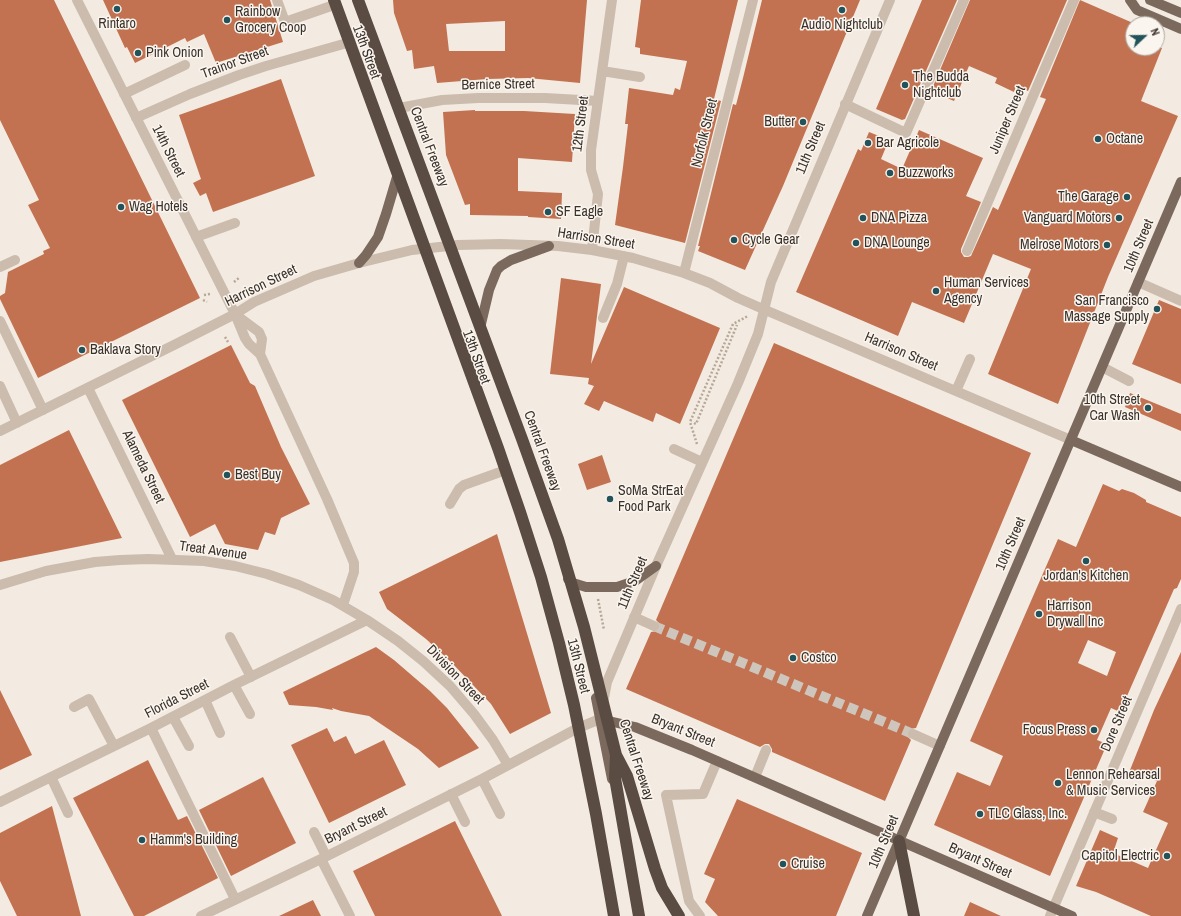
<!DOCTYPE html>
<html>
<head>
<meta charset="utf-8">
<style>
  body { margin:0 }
  #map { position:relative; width:1181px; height:916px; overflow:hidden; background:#f3ebe1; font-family:"Archivo Narrow",sans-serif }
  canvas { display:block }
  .north { position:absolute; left:1125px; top:16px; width:40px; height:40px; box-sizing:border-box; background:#faf5ee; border:1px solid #ada7a0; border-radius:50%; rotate:68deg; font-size:11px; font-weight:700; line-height:16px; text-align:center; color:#3a312b }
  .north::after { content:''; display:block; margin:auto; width:14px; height:18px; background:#22535a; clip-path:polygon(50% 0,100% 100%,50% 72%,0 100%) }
</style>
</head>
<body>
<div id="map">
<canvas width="1181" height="916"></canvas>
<div class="north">N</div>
</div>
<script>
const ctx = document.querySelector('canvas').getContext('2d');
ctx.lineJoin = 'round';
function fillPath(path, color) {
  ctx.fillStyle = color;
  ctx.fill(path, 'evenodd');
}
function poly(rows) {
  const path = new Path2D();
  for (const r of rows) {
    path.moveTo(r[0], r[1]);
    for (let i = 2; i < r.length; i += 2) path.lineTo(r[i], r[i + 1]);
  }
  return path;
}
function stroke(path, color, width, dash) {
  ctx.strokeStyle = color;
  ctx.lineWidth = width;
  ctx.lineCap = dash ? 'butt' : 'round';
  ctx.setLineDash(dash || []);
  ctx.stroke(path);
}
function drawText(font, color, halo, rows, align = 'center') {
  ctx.font = font + ' "Archivo Narrow",sans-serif';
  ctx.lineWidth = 3;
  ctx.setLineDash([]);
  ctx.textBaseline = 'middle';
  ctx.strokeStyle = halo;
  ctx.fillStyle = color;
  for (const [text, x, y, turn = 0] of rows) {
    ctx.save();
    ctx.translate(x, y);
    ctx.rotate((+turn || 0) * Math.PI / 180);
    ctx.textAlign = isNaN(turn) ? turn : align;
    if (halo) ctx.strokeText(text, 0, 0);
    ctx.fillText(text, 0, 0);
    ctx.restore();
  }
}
fillPath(poly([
  [0,0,54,0,200,298,38,378,0,299,0,296,5,293,8,272,44,254,43,251,50,248,28,205,39,200,0,120],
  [103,0,270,0,283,42,216,63,204,34,187,42,185,38,135,63,127,47,125,48],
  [393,0,587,0,580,83,528,78,487,79,437,83,434,66,414,69,412,50,407,51,394,13],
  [505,21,505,51,449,51,446,24],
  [641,0,738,0,714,99,721,101,685,243,615,225,623,167,628,124,625,124,629,88,673,95,675,88,680,90,687,61,640,54,640,48,635,47],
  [762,0,860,0,783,186,745,270,698,251,700,246,698,246,733,104,736,105,743,78],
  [922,0,957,0,905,119,902,120,876,109],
  [970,0,1067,0,1028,91,1016,86,1014,92,995,83,997,78,969,66,954,101,931,91],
  [1080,0,1133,23,1133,48,1162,48,1141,101,1178,116,1108,277,1058,404,988,374,1031,269,993,254,964,323,912,302,898,336,796,292,858,149,861,151,869,132,889,140,881,159,902,169,919,130,983,158,966,196,981,202,961,249,961,252,964,257,968,257,971,256,993,207,998,210,1046,99,1040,97],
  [281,79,315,176,213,212,206,193,200,196,193,183,201,179,179,115],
  [475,110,475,111,524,111,575,114,572,162,518,158,518,191,562,193,561,219,528,217,528,216,470,215,470,204,465,205,446,155,443,112],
  [561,278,601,284,591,364,624,287,720,328,680,424,656,413,653,422,604,401,599,411,584,404,594,386,588,384,589,378,550,374],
  [1159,300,1181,309,1181,384,1132,364],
  [774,343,1031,453,916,728,910,729,907,732,908,737,911,740,885,801,772,752,772,749,769,744,765,744,760,747,626,689,651,632,657,631,660,628,659,623,656,620],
  [231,345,250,383,255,386,281,447,310,504,281,518,275,535,265,532,258,550,225,544,215,524,190,537,122,400],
  [1130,393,1181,414,1181,431,1125,407],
  [69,430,122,538,0,562,0,465],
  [602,455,611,482,587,490,578,464],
  [1103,484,1119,491,1122,489,1134,493,1146,500,1146,502,1181,517,1181,579,1177,588,1174,589,1120,712,1111,708,1097,740,1107,744,1050,876,934,825,957,772,990,786,1003,756,970,741,1058,539,1076,547],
  [1088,640,1116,652,1107,676,1078,663],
  [497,534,551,713,510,734,491,704,452,663,426,639,387,609,379,592],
  [376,647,394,660,430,691,447,708,479,748,439,768,418,749,369,716,341,711,332,708,333,710,316,707,289,705,283,692],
  [1181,652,1181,916,1151,916,1096,892,1076,886,1100,830,1118,838,1113,853,1148,868,1168,823,1143,812,1157,781,1130,770,1154,710],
  [0,690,32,755,0,770],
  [327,728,334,742,346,736,355,754,384,740,406,785,329,823,291,745],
  [148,760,178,820,187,816,218,878,144,916,134,916,73,798],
  [263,777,296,843,231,876,199,810],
  [737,799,862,853,836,916,718,916,705,902,715,879,704,874],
  [52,806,81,916,17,916,0,881,0,833],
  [455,821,502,916,375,916,353,871],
  [313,900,321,916,279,916],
  [970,902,1001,916,964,916]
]), '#c27250');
stroke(poly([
  [654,626,913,734]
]), '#cec6bd', 10, [10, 5]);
stroke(poly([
  [234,282,240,277],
  [204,295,210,294],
  [203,300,207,302],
  [225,337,228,342],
  [694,423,696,424,737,325],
  [697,444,690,422,733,324,748,316],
  [598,599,604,630]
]), '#b7a797', 2.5, [2, 2]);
stroke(poly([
  [77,0,235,314,245,338,249,344,260,354,327,499,354,563,354,572,343,605],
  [277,0,285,22,334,5],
  [602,71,640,77],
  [124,94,185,65],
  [845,104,906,133,964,0],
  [399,108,442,100,478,98,545,98,598,101],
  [136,118,190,94,239,75,266,66,347,43],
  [196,237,235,223],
  [592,250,598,194,591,170,591,150,612,0],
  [967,251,1074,0],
  [0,267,15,260],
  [684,273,753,0],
  [1138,282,1181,301],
  [236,315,259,332,262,339,260,354],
  [603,318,617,284,624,256],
  [0,321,43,410],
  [1102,367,1129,381],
  [0,386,17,423],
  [88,388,172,559],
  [956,391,970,359],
  [0,431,178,343,235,314,254,302,314,276,359,263,412,250,458,245,501,244,558,246,592,250,633,258,684,273,710,283,738,298,763,309,1071,440],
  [674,449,702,462],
  [450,504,459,489,464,485,503,471],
  [0,585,46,571,95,562,120,560,148,559,204,561,235,566,267,574,299,585,333,600,367,620,398,641,423,661,450,686,474,714,493,740,508,765],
  [634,617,654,626],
  [230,637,251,677],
  [234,685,250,714],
  [205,700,220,733],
  [74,707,89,699,114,746],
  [173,717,189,746],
  [151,728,235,899],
  [913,734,940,746],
  [51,777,68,813],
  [755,777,766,750],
  [482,779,500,814],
  [451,794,465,822],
  [0,802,151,728,234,685,367,620],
  [1094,812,1112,819],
  [314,832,326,856],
  [321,859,350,916],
  [201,916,321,859,482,779,578,728,600,719,607,682,656,566,738,383,758,334,771,282,890,0],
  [700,916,689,901,666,795,703,794,717,761],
  [1050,916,1181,609]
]), '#cbbcad', 10);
stroke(poly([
  [1130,0,1137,10,1181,29],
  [1150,0,1181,13],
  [359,263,366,255,378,237,386,214,397,177],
  [480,328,489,290,497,270,501,266,511,260,549,246],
  [1071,440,1181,487],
  [568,579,573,583,586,587,617,587,635,581,656,566],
  [596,698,612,779],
  [600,719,635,727,692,750,1072,916],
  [867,916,1181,182]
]), '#7b695d', 10);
stroke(poly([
  [334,0,498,448,520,512,541,577,559,643,574,705,596,814,614,916],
  [358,0,522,439,558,539,584,627,616,755,627,776,655,869,662,888,679,916],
  [616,755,615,778,639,916],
  [899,841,914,916]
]), '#5a4b43', 12);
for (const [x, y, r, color] of [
  [117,9,4,"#22535a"],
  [842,10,4,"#22535a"],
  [227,20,4,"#22535a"],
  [138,53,4,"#22535a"],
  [905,85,4,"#22535a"],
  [803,122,4,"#22535a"],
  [1098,139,4,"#22535a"],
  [868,143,4,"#22535a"],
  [890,173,4,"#22535a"],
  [1127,197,4,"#22535a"],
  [121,207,4,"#22535a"],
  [548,212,4,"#22535a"],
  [863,218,4,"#22535a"],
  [1119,218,4,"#22535a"],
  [734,240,4,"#22535a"],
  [856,243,4,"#22535a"],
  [1107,245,4,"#22535a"],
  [936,291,4,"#22535a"],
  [1157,309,4,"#22535a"],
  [82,350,4,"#22535a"],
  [1148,408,4,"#22535a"],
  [227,475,4,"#22535a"],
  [610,499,4,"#22535a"],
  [1086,561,4,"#22535a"],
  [1039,614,4,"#22535a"],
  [793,658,4,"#22535a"],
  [1094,730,4,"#22535a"],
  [1058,783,4,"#22535a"],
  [980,814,4,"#22535a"],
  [142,840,4,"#22535a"],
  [1167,856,4,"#22535a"],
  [783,864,4,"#22535a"]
]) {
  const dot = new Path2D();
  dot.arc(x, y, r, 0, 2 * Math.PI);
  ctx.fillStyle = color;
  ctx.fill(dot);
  stroke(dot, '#faf5ee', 1.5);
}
drawText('14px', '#3a312b', '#faf5ee', [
  ["Rainbow",235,12],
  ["Grocery Coop",235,28],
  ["Rintaro",117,24,"center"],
  ["Audio Nightclub",842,25,"center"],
  ["Pink Onion",146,53],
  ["The Budda",913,77],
  ["Nightclub",913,93],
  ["Butter",795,122,"right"],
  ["Octane",1106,139],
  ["Bar Agricole",876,143],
  ["Buzzworks",898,173],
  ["The Garage",1119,197,"right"],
  ["Wag Hotels",129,207],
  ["SF Eagle",556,212],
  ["DNA Pizza",871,218],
  ["Vanguard Motors",1111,218,"right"],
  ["Cycle Gear",742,240],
  ["DNA Lounge",864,243],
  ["Melrose Motors",1099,245,"right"],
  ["Human Services",944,283],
  ["Agency",944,299],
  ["San Francisco",1149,301,"right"],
  ["Massage Supply",1149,317,"right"],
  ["Baklava Story",90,350],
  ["10th Street",1140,400,"right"],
  ["Car Wash",1140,416,"right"],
  ["Best Buy",235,475],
  ["SoMa StrEat",618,491],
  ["Food Park",618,507],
  ["Jordan's Kitchen",1086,576,"center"],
  ["Harrison",1047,606],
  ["Drywall Inc",1047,622],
  ["Costco",801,658],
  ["Focus Press",1086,730,"right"],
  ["Lennon Rehearsal",1066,775],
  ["& Music Services",1066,791],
  ["TLC Glass, Inc.",988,814],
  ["Hamm's Building",150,840],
  ["Capitol Electric",1159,856,"right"],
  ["Cruise",791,864]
], 'left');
drawText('14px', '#3a312b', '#faf5ee', [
  ["13th Street",366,52,70],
  ["Trainor Street",235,63,-20],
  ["Bernice Street",498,85,-1],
  ["Juniper Street",1008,120,-67],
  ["12th Street",581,124,-83],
  ["Norfolk Street",705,133,-76],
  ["Central Freeway",429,147,69],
  ["11th Street",811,148,-67],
  ["14th Street",168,151,63],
  ["Harrison Street",596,239,9],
  ["10th Street",1139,246,-67],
  ["Harrison Street",261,286,-26],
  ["Harrison Street",901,352,23],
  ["13th Street",476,357,70],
  ["Central Freeway",542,451,70],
  ["Alameda Street",143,467,64],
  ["10th Street",1011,544,-67],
  ["Treat Avenue",213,551,8],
  ["11th Street",633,583,-67],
  ["13th Street",578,666,76],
  ["Division Street",455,675,46],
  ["Florida Street",177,699,-27],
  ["Dore Street",1117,724,-67],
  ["Bryant Street",683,731,22],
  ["Central Freeway",636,760,72],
  ["Bryant Street",356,826,-26],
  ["10th Street",884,842,-67],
  ["Bryant Street",980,861,24]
]);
</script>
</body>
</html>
